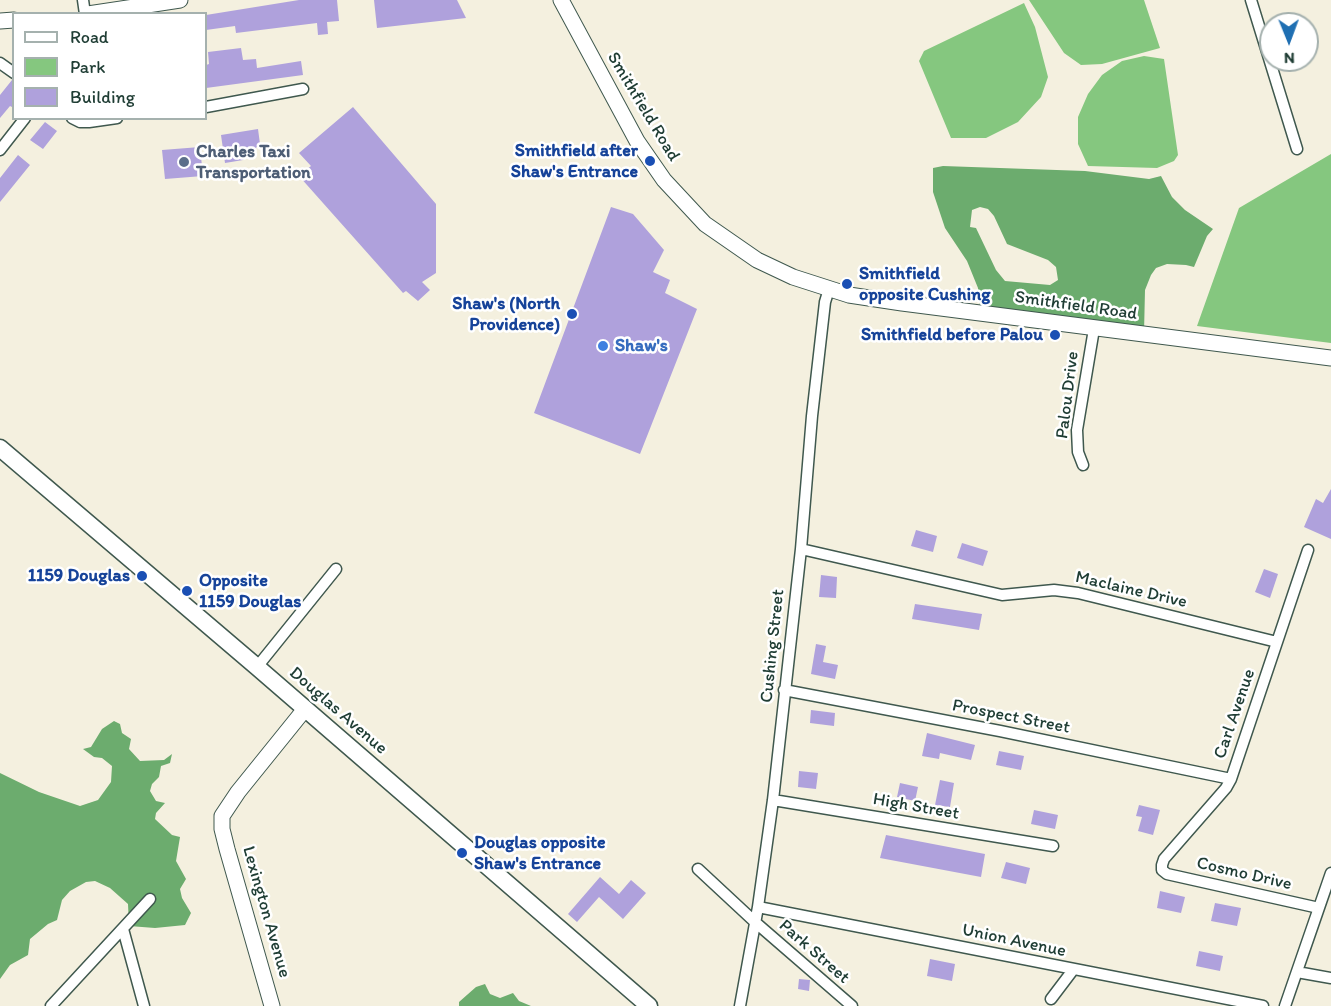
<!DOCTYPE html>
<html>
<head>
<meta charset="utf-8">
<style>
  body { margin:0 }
  #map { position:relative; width:1331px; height:1006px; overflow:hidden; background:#f4f0df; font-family:Itim,sans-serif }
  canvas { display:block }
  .legend { position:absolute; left:12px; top:12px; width:195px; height:108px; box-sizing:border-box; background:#fff; border:2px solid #a5b1ae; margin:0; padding:8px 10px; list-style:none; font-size:18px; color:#1f3d34 }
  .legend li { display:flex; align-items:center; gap:12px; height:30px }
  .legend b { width:30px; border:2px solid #a5b1ae }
  .north { position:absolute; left:1259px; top:12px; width:60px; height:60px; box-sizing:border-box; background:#fff; border:2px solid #a5b1ae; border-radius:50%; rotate:179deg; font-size:16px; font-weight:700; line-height:24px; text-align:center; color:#1f3d34 }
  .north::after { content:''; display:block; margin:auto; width:21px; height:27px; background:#1f6fb2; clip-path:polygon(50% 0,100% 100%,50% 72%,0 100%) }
</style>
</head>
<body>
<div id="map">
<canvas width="1331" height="1006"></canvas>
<ul class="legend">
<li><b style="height:8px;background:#fff"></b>Road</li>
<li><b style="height:16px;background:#85c77f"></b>Park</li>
<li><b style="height:16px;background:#afa1dc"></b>Building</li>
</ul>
<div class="north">N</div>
</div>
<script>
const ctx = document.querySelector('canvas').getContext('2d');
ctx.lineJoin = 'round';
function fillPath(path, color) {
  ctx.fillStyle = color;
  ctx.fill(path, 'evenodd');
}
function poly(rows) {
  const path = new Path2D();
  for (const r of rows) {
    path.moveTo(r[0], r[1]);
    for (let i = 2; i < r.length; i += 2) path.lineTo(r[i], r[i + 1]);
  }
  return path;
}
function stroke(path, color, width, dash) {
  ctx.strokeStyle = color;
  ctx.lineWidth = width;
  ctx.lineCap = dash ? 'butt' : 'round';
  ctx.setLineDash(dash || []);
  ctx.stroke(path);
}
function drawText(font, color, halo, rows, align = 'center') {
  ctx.font = font + ' Itim,sans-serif';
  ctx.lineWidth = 5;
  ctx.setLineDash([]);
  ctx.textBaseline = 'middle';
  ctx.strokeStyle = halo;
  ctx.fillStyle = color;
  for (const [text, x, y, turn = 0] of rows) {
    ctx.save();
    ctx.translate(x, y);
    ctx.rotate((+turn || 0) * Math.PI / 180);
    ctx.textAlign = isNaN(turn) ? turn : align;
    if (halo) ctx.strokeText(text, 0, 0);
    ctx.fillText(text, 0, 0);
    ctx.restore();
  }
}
fillPath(poly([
  [1029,0,1144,0,1160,48,1102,64,1081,65,1064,53],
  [1024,3,1035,27,1048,77,1041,97,1018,122,986,138,951,138,919,61,924,51],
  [1144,56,1164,59,1178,155,1174,161,1157,168,1088,166,1078,144,1078,117,1088,94,1102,75,1122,61],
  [1331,154,1331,343,1197,326,1239,208]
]), '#85c77f');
fillPath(poly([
  [943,166,1085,171,1149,179,1161,176,1172,197,1185,210,1213,229,1207,236,1194,267,1186,265,1167,264,1156,268,1151,275,1145,290,1144,333,981,316,978,288,967,261,945,228,933,192,933,168],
  [980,207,988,209,994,216,1007,244,1048,260,1056,267,1058,280,1050,285,1005,281,996,270,976,228,970,227,972,210],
  [114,721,120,724,122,733,131,739,129,749,140,761,164,760,172,754,170,763,161,766,159,777,152,784,150,791,156,801,165,803,156,813,155,819,172,835,180,837,176,861,186,879,180,889,182,898,191,913,185,925,155,928,129,926,128,904,110,888,95,881,86,882,70,891,62,900,57,920,48,924,30,939,28,955,10,965,0,979,0,773,39,792,80,806,98,800,111,782,112,766,102,758,94,757,83,749,91,747,102,729],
  [485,984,490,994,500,998,513,993,519,1001,531,1006,459,1006,459,1002,476,987]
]), '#6cac6e');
fillPath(poly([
  [299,0,337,0,339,21,327,22,328,34,318,35,317,23,236,33,235,26,206,30,206,15],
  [374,0,457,0,466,18,377,28],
  [241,48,243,60,256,59,257,68,301,61,303,75,206,88,206,65,209,64,208,52],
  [12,80,14,80,14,108,10,106,0,118,0,95],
  [353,107,436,204,436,273,422,282,430,290,418,301,406,291,403,293,299,176,311,166,299,153],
  [45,122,57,131,43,149,30,140],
  [258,129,260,144,243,160,225,163,221,135],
  [200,147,203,176,165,179,162,150],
  [18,155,30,165,0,202,0,178],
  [611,207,633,214,664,250,653,272,670,280,665,293,697,309,640,454,534,413],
  [1331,489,1331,539,1304,527,1316,499,1323,503],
  [916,530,937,536,933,552,911,546],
  [962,543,988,551,983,566,957,558],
  [1264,569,1278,574,1270,598,1255,592],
  [821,575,837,577,836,598,819,597],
  [915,604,982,614,979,630,912,619],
  [816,644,826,646,823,662,838,665,835,679,811,674],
  [811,710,835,713,834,726,810,723],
  [927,733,975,745,971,760,940,753,939,759,922,756],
  [999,751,1024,756,1021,770,996,765],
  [799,771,818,773,816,789,798,787],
  [940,780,954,783,950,807,935,805],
  [900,783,918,787,915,801,897,797],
  [1139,805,1160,810,1153,835,1138,831,1142,817,1136,816],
  [1034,810,1058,815,1055,829,1031,824],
  [886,835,985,854,981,877,880,858],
  [1006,862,1030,868,1026,884,1001,878],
  [600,877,619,894,631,880,646,893,623,919,599,897,577,922,568,914],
  [1160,891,1185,897,1181,913,1157,908],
  [1215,903,1241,908,1237,926,1211,921],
  [1199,951,1223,956,1220,971,1196,966],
  [930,959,955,964,952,981,927,976],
  [799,979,810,980,809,991,798,989]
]), '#afa1dc');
const street = poly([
  [83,0,85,14],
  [1251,0,1297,149],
  [0,63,14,73],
  [206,107,303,89],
  [72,118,80,122,89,122,117,118],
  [0,150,25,118],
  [1083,465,1078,452,1077,430,1094,329],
  [801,549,1002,595,1054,590,1078,593,1277,642],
  [1308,550,1231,779,1226,788,1164,859,1162,865,1162,870,1167,874,1319,908],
  [257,667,336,569],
  [784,690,1000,731,1231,779],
  [773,800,1053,846],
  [698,869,755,922,852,1006],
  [758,907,1263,1006],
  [123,929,144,1006],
  [1297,972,1331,978],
  [1051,999,1073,970],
  [51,1006,150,899],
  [740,1006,758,907,773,800,801,549,812,416,825,302,829,289],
  [1285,1006,1331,873]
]);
const secondary = poly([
  [561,0,637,141,664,180,705,224,757,260,793,277,849,295,902,303,1331,358],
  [88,14,180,0],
  [0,21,14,20],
  [272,1006,227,849,222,829,222,816,238,792,305,709]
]);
const primary = poly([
  [0,448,257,667,649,1006]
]);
stroke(street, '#3f584e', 13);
stroke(secondary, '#3f584e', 17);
stroke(primary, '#3f584e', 19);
stroke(street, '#fff', 10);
stroke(secondary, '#fff', 15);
stroke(primary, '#fff', 16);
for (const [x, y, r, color] of [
  [650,161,6,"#1a4fb4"],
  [184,162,6,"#5c6f8a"],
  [847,284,6,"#1a4fb4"],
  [572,314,6,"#1a4fb4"],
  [1055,335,6,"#1a4fb4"],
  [603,346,6,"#3f7fe0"],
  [142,576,6,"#1a4fb4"],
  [187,591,6,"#1a4fb4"],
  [462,853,6,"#1a4fb4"]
]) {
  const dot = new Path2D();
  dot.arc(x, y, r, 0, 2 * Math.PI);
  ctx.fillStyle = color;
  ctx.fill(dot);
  stroke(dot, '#fff', 2);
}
drawText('18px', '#1f3d34', '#fff', [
  ["Smithfield Road",643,107,59],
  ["Smithfield Road",1076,306,8],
  ["Palou Drive",1068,395,-83],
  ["Maclaine Drive",1131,590,13],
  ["Cushing Street",773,646,-84],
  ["Douglas Avenue",338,711,41],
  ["Carl Avenue",1235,714,-71],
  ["Prospect Street",1011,717,11],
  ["High Street",916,807,10],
  ["Cosmo Drive",1244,874,13],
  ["Lexington Avenue",266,912,74],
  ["Union Avenue",1014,941,12],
  ["Park Street",814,952,41]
]);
drawText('bold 18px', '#164399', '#fff', [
  ["Smithfield after",638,151],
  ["Shaw's Entrance",638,172],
  ["Smithfield",859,274,"left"],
  ["opposite Cushing",859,295,"left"],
  ["Shaw's (North",560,304],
  ["Providence)",560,325],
  ["Smithfield before Palou",1043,335],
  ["1159 Douglas",130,576],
  ["Opposite",199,581,"left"],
  ["1159 Douglas",199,602,"left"],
  ["Douglas opposite",474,843,"left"],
  ["Shaw's Entrance",474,864,"left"]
], 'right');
drawText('bold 18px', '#4e5e75', '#fff', [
  ["Charles Taxi",196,152],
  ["Transportation",196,173]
], 'left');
drawText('bold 18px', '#366cbe', '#fff', [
  ["Shaw's",615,346]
], 'left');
</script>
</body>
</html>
